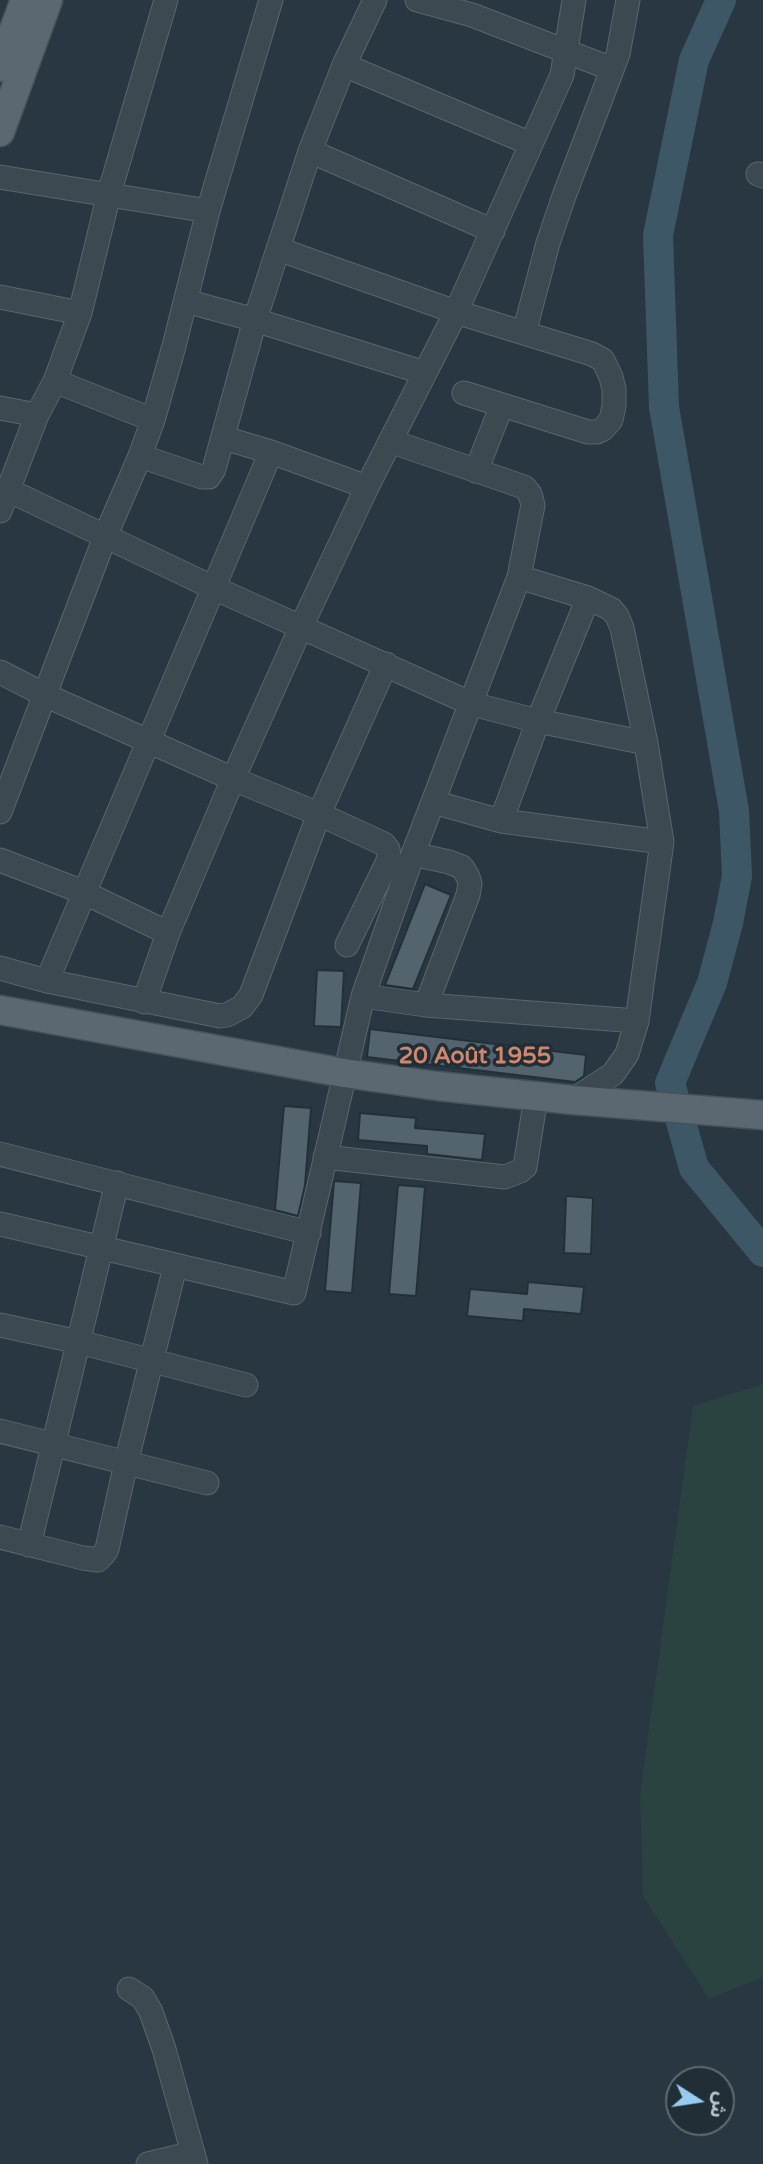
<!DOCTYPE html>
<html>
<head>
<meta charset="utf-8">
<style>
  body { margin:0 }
  #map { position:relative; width:763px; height:2164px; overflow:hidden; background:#283741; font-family:"Varela Round","Noto Sans Arabic",sans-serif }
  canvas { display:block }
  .north { position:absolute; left:665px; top:2066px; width:70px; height:70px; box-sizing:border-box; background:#212e36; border:2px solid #5e6a72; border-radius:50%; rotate:102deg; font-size:19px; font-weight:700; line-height:28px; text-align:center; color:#b9c3cb }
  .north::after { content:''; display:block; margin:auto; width:24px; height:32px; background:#97cbf2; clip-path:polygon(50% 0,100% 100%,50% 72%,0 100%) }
</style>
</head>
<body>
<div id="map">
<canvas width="763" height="2164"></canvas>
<div class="north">ش</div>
</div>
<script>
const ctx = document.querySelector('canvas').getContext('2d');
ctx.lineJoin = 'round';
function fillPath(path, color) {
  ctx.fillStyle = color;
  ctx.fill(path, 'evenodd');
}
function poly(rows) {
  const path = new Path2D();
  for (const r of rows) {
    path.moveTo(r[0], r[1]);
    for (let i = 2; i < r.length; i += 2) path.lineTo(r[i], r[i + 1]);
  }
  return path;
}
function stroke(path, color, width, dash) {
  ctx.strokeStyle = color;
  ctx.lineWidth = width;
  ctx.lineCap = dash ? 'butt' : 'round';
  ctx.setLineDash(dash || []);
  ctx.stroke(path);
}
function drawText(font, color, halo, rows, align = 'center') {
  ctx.font = font + ' "Varela Round",sans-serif';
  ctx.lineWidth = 7;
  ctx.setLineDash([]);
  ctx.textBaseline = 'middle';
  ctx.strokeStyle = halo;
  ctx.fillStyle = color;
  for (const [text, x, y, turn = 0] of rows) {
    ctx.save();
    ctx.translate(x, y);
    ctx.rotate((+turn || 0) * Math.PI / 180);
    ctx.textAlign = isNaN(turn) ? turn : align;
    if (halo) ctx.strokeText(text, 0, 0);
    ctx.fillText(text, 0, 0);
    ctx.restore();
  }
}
fillPath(poly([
  [763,1384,763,1977,709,1999,643,1896,640,1794,693,1406]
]), '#2a4240');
stroke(poly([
  [721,0,694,60,658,235,664,407,734,811,737,876,728,923,712,983,670,1083,694,1168,763,1252]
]), '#3d5767', 30);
const building = poly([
  [425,884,451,895,413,989,385,985,425,884],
  [317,970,344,971,341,1027,314,1026,317,970],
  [370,1029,586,1055,584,1076,575,1082,367,1057,370,1029],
  [284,1106,311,1108,305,1185,298,1216,275,1210,284,1106],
  [360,1113,416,1118,415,1128,485,1134,482,1160,427,1154,427,1146,358,1140,360,1113],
  [334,1181,361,1183,352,1293,325,1291,334,1181],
  [398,1185,425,1187,416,1296,389,1294,398,1185],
  [566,1196,593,1198,591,1254,564,1253,566,1196],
  [528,1282,584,1287,581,1314,524,1309,523,1321,467,1316,470,1289,527,1294,528,1282]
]);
fillPath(building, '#54646e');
stroke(building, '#233038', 2);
const minor = poly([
  [417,0,472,15,612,69],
  [344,65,531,144],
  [310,151,493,231],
  [758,174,763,176],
  [0,177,208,211],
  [278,249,456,312,592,354,603,360,611,377,614,389,614,406,611,420,603,429,597,432,588,432,464,393],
  [0,297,80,313],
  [186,301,255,320,425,373],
  [524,333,548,243,564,196,618,54,628,0],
  [55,381,153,420],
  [0,408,37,415],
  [224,438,271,452,367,487],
  [140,456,202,477,209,477,214,469,255,320,310,151,344,65,375,0],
  [476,471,502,405],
  [8,490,214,588,472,704,538,721,646,743],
  [0,511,37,415,55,381,80,313,109,194,166,0],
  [519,577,588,598,611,609,617,616,622,628,646,743,662,842,637,1021,627,1054,613,1074,573,1100],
  [0,672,45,695,233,779,319,814,384,844,388,849,389,857,387,863,347,945],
  [433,802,501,821,538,721,588,598],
  [0,812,105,537,140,456,153,420,174,346,208,211,271,0],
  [501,821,662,842],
  [413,854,449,862,462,867,468,877,470,884,468,895,426,1005],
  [0,860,83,892,168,933],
  [0,968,47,981,220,1016,227,1015,242,1007,251,995,319,814,386,664],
  [47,981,271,452],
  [363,996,426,1005,637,1021],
  [144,1002,168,933,233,779,301,627,367,487,456,312,562,75,574,0],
  [0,1154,309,1233],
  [325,1157,505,1177,520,1171,525,1167,536,1097],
  [0,1224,294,1293,363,996,413,854,519,577,533,505,530,494,524,487,390,441],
  [0,1325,79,1342,246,1385],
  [0,1431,207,1483],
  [0,1537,83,1558,98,1560,103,1555,107,1549,126,1463,175,1267],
  [29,1545,117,1183],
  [129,1989,143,1998,151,2012,164,2049,196,2164],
  [148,2164,193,2153]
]);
const major = poly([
  [0,67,25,0],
  [0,132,48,0],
  [0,1010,344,1073,437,1086,573,1100,763,1115]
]);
stroke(minor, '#5a666e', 25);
stroke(major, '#46525a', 31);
stroke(minor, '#3c4951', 23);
stroke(major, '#5b6871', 28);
drawText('bold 23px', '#d0876f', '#212e36', [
  ["20 Août 1955",475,1057]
]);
</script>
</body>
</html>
